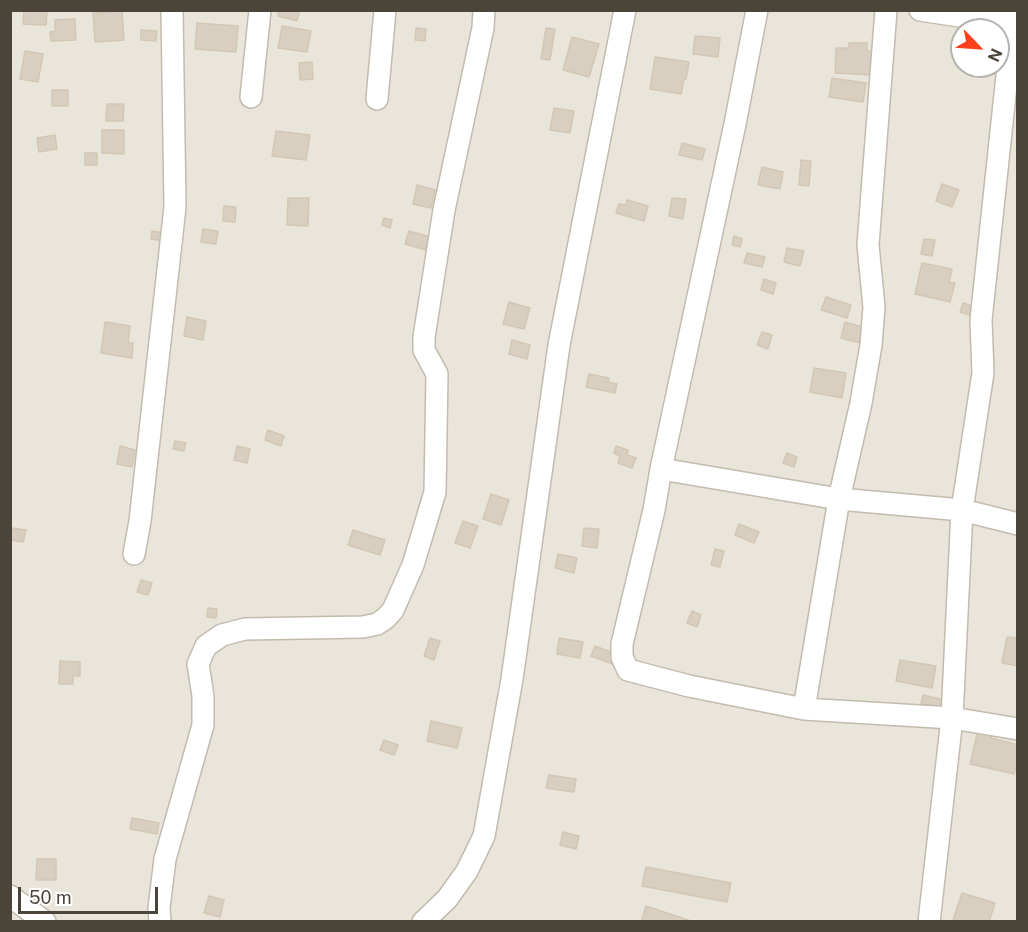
<!DOCTYPE html>
<html>
<head>
<meta charset="utf-8">
<style>
  body { margin:0 }
  #map { position:relative; width:1028px; height:932px; overflow:hidden; background:#f6f3ec; font-family:"Public Sans",sans-serif }
  canvas { display:block }
  .frame { position:absolute; inset:0; border:12px solid #4b4439; pointer-events:none }
  .north { position:absolute; left:950px; top:18px; width:60px; height:60px; box-sizing:border-box; background:#fff; border:2px solid #b7b4b0; border-radius:50%; rotate:115deg; font-size:16px; font-weight:700; line-height:24px; text-align:center; color:#4b4439 }
  .north::after { content:''; display:block; margin:auto; width:21px; height:27px; background:#fc3f1d; clip-path:polygon(50% 0,100% 100%,50% 72%,0 100%) }
  .scale { position:absolute; left:18px; top:887px; width:140px; height:27px; box-sizing:border-box; border:3px solid #4b4439; border-top:0; padding-left:8px; font-size:18px; line-height:21px; white-space:nowrap; color:#4b4439; -webkit-text-stroke:4px #fff; paint-order:stroke }
</style>
</head>
<body>
<div id="map">
<canvas width="1028" height="932"></canvas>
<div class="frame"></div>
<div class="north">N</div>
<div class="scale">50 m</div>
</div>
<script>
const ctx = document.querySelector('canvas').getContext('2d');
ctx.lineJoin = 'round';
function fillPath(path, color) {
  ctx.fillStyle = color;
  ctx.fill(path, 'evenodd');
}
function poly(rows) {
  const path = new Path2D();
  for (const r of rows) {
    path.moveTo(r[0], r[1]);
    for (let i = 2; i < r.length; i += 2) path.lineTo(r[i], r[i + 1]);
  }
  return path;
}
function stroke(path, color, width, dash) {
  ctx.strokeStyle = color;
  ctx.lineWidth = width;
  ctx.lineCap = dash ? 'butt' : 'round';
  ctx.setLineDash(dash || []);
  ctx.stroke(path);
}
fillPath(poly([
  [11,11,1017,11,1017,921,11,921],
  [962,30,998,30,998,66,962,66]
]), '#eae5da');
const building = poly([
  [24,10,47,10,46,25,23,24,24,10],
  [279,10,300,10,297,21,278,16,279,10],
  [122,11,124,40,95,42,93,13,122,11],
  [75,19,76,40,51,41,50,32,55,31,55,20,75,19],
  [197,23,238,26,236,52,195,49,197,23],
  [282,26,311,31,307,52,278,48,282,26],
  [416,28,426,29,425,41,415,40,416,28],
  [546,28,555,29,550,60,541,59,546,28],
  [141,30,157,31,156,41,141,40,141,30],
  [695,36,720,38,718,57,693,54,695,36],
  [572,37,599,44,589,77,563,70,572,37],
  [849,43,867,43,867,51,873,51,872,75,835,73,836,48,849,48,849,43],
  [25,51,43,54,38,82,20,79,25,51],
  [655,57,689,62,686,79,684,79,681,94,650,89,655,57],
  [312,62,313,79,300,80,299,63,312,62],
  [832,78,866,83,863,102,829,97,832,78],
  [52,90,68,90,68,106,52,106,52,90],
  [107,104,124,104,123,121,106,121,107,104],
  [554,108,574,111,570,133,550,130,554,108],
  [102,130,124,130,124,154,102,153,102,130],
  [276,131,310,135,306,160,272,156,276,131],
  [55,135,57,149,39,152,37,138,55,135],
  [682,143,705,149,702,160,679,155,682,143],
  [85,153,97,153,97,165,85,165,85,153],
  [801,160,811,161,809,186,799,185,801,160],
  [762,167,783,172,780,189,758,185,762,167],
  [942,184,959,190,952,207,936,201,942,184],
  [417,185,435,190,431,208,413,204,417,185],
  [288,198,309,198,308,226,287,225,288,198],
  [672,198,686,199,683,219,669,216,672,198],
  [627,200,648,206,644,221,616,213,619,204,626,205,627,200],
  [224,206,236,207,235,222,223,221,224,206],
  [384,218,392,220,390,228,382,225,384,218],
  [203,229,218,231,216,244,201,242,203,229],
  [152,231,165,233,164,241,151,239,152,231],
  [409,231,430,237,426,250,405,244,409,231],
  [734,236,742,239,740,247,732,245,734,236],
  [924,239,935,240,932,256,921,254,924,239],
  [787,248,804,251,800,266,784,262,787,248],
  [747,253,765,257,762,267,744,263,747,253],
  [922,263,952,269,949,282,955,283,950,302,915,294,922,263],
  [764,279,776,283,773,294,761,290,764,279],
  [826,297,851,305,847,318,821,310,826,297],
  [509,302,530,308,524,329,503,324,509,302],
  [963,303,976,307,973,316,960,312,963,303],
  [187,317,206,321,203,340,184,336,187,317],
  [105,322,130,326,128,343,133,343,132,358,101,353,105,322],
  [845,322,865,328,860,343,841,338,845,322],
  [762,332,772,335,768,349,757,345,762,332],
  [512,340,530,345,527,359,509,354,512,340],
  [814,368,846,373,842,398,810,392,814,368],
  [589,374,609,378,608,382,617,384,615,393,586,387,589,374],
  [268,430,284,436,281,446,265,440,268,430],
  [175,441,186,443,184,451,173,449,175,441],
  [120,446,135,450,132,467,117,464,120,446],
  [237,446,250,449,247,463,234,460,237,446],
  [616,446,628,450,627,455,636,458,632,468,618,463,620,456,614,453,616,446],
  [787,453,797,457,794,467,783,463,787,453],
  [491,494,509,500,501,525,483,519,491,494],
  [463,521,478,526,470,548,455,543,463,521],
  [739,524,759,532,754,543,735,535,739,524],
  [12,528,26,530,23,542,10,540,12,528],
  [584,528,599,529,597,548,582,546,584,528],
  [353,530,385,540,380,555,348,545,353,530],
  [715,549,724,551,720,567,711,565,715,549],
  [558,554,577,558,574,573,555,568,558,554],
  [141,580,152,583,148,595,137,592,141,580],
  [208,608,217,609,216,618,207,617,208,608],
  [692,611,701,615,697,627,687,623,692,611],
  [1007,637,1018,638,1018,666,1002,663,1007,637],
  [430,638,440,641,434,660,424,656,430,638],
  [559,638,583,642,580,658,557,654,559,638],
  [595,646,616,654,613,664,591,656,595,646],
  [900,660,936,666,932,688,896,681,900,660],
  [60,661,80,662,80,676,73,676,73,684,59,684,60,661],
  [923,695,944,700,942,708,921,704,923,695],
  [431,721,462,728,457,748,427,741,431,721],
  [978,730,992,733,991,738,1018,745,1018,760,1014,774,970,764,978,730],
  [384,740,398,745,394,755,380,750,384,740],
  [549,775,576,779,574,792,546,788,549,775],
  [132,818,159,823,157,834,130,829,132,818],
  [563,832,579,836,576,849,560,845,563,832],
  [37,859,56,859,56,880,36,880,37,859],
  [646,867,731,883,727,902,642,886,646,867],
  [962,893,995,903,989,922,958,922,953,920,962,893],
  [209,896,224,900,220,917,204,913,209,896],
  [646,906,694,922,641,922,646,906]
]);
fillPath(building, '#d8cfc1');
stroke(building, '#d3c7b4', 1.5);
const minor = poly([
  [757,10,735,124,661,469,654,510,622,644,622,657,628,670,689,686,804,709,952,718,1018,729],
  [920,10,1018,25],
  [251,97,260,10],
  [377,99,385,10],
  [661,469,839,499,962,510,1018,524],
  [134,554,140,521,175,207,172,10],
  [804,709,839,499,861,403,871,345,874,307,868,245,886,10],
  [10,896,45,922],
  [160,922,159,908,165,859,203,725,203,696,198,664,206,646,222,635,245,629,363,627,377,624,386,618,393,610,413,565,435,492,437,374,424,350,424,337,444,210,483,28,484,10],
  [423,922,447,899,467,871,484,836,512,679,559,345,625,10],
  [929,922,952,718,962,510,983,373,981,320,1014,10]
]);
stroke(minor, '#c2bbae', 24);
stroke(minor, '#fff', 21);
</script>
</body>
</html>
